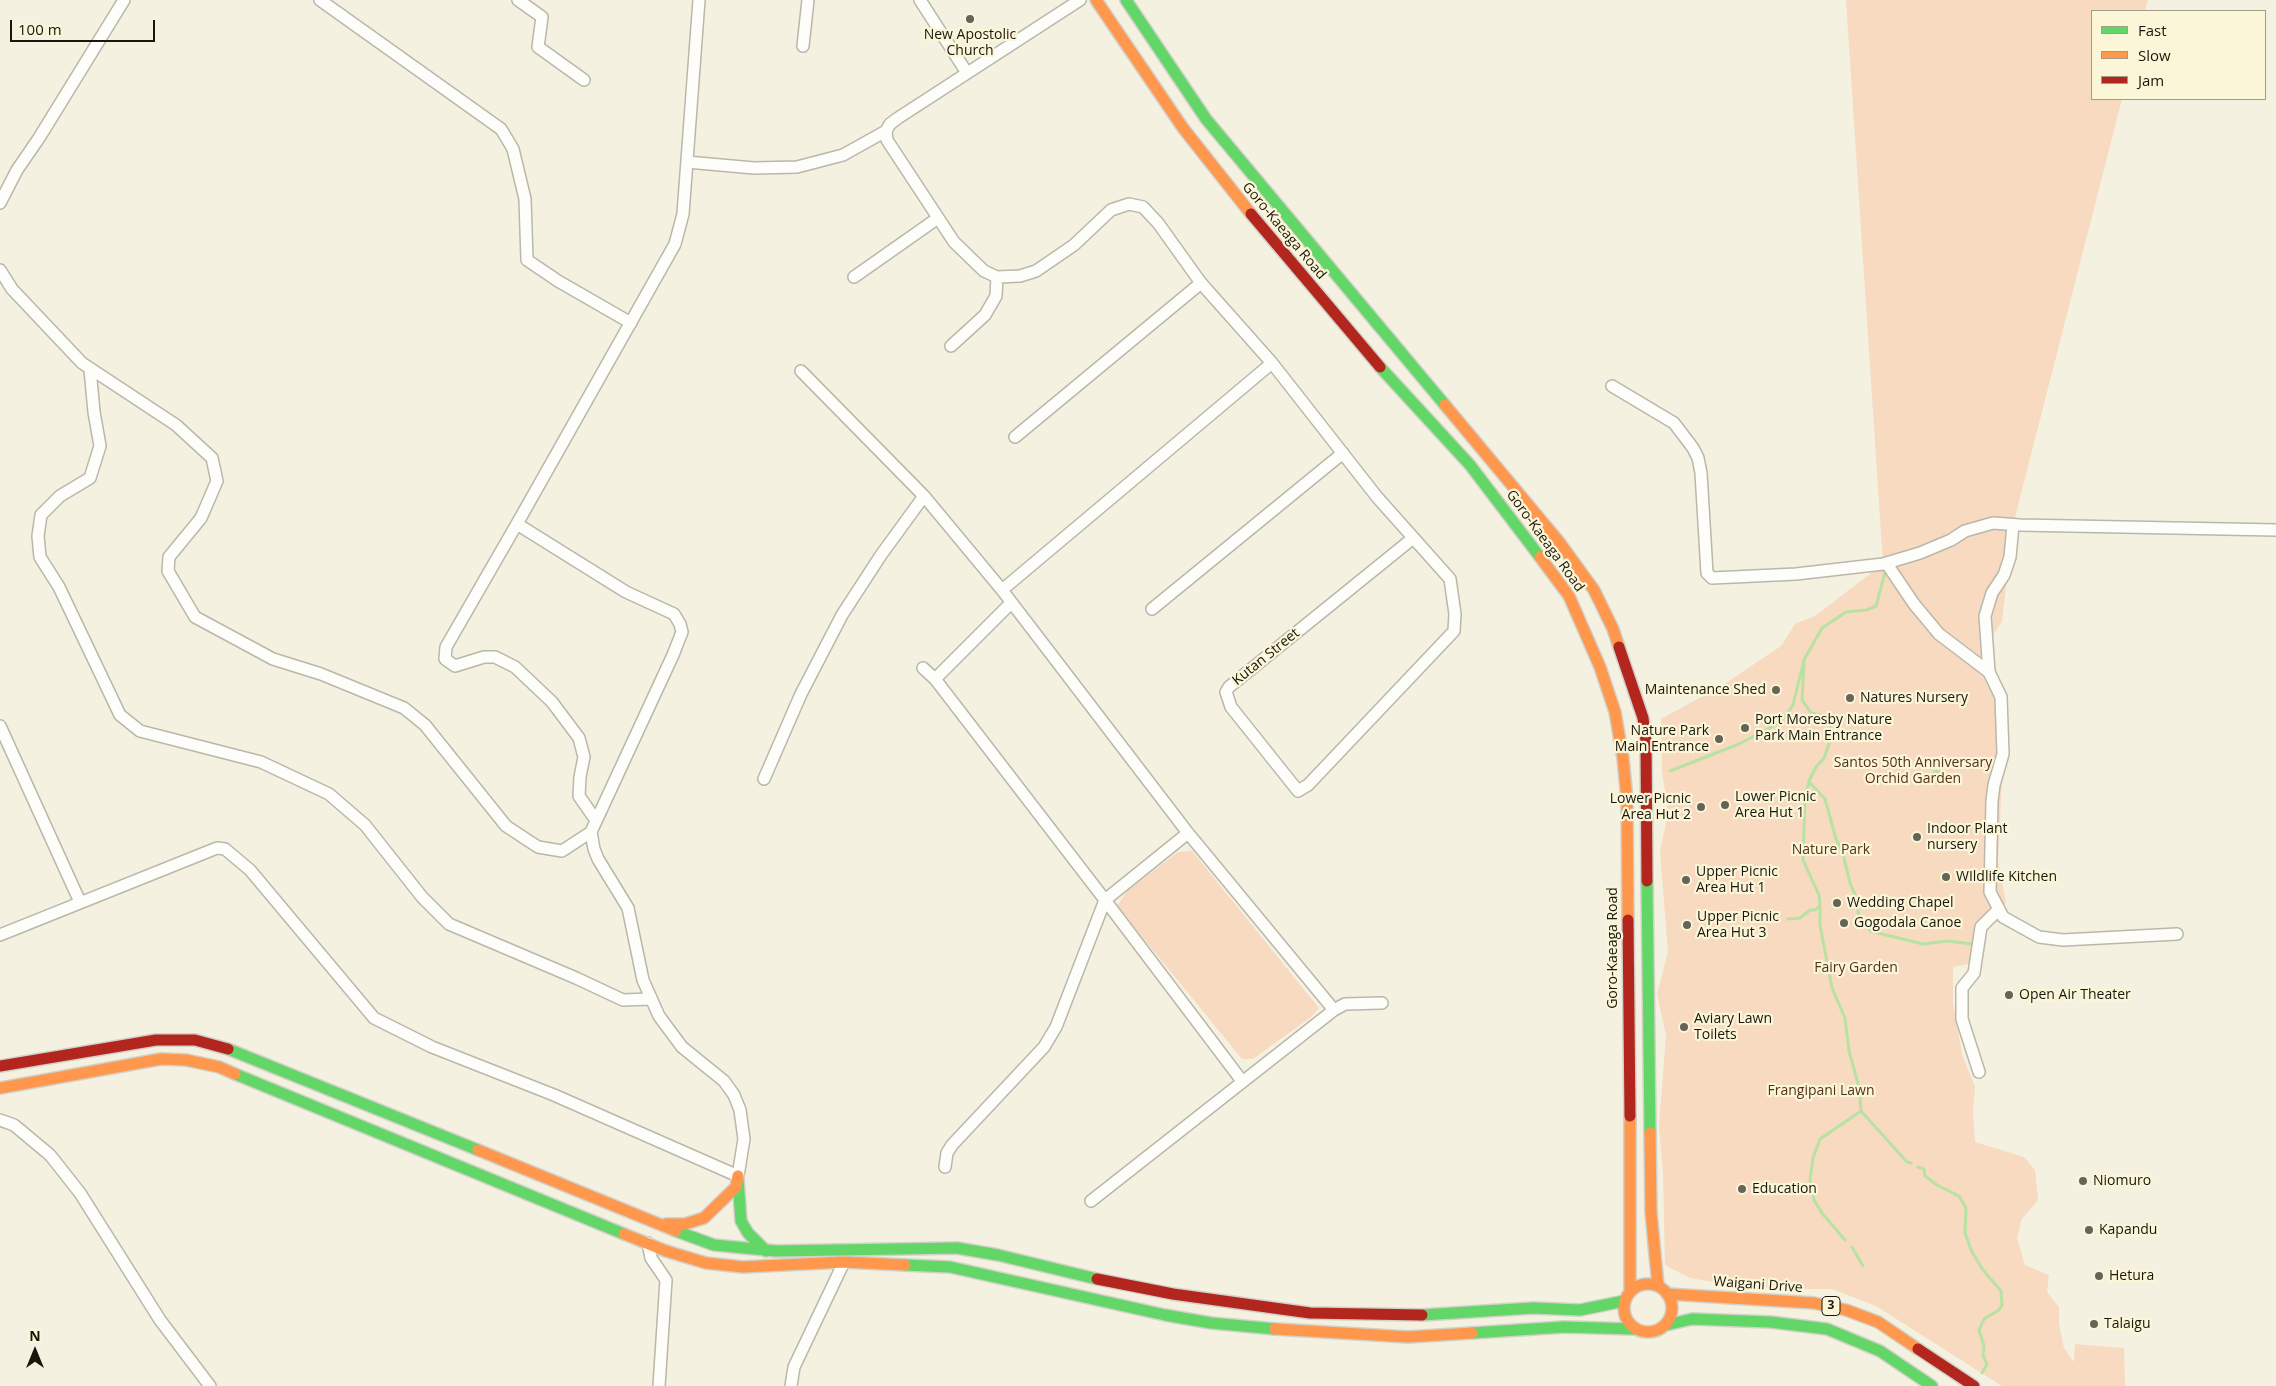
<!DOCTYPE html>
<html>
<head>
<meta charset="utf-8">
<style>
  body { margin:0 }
  #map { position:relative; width:2276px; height:1386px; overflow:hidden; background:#f4f1e1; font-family:"Open Sans",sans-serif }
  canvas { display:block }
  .legend { position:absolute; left:2091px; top:10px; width:175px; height:90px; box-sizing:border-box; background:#fcf6d9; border:1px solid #a19d87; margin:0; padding:6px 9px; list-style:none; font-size:15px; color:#19170d }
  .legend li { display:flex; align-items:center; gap:10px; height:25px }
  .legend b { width:25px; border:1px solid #a19d87 }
  .north { position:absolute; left:10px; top:1326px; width:50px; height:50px; -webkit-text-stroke:4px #fcf6d9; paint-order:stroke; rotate:0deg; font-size:14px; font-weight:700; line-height:20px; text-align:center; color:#19170d }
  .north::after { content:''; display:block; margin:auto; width:18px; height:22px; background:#19170d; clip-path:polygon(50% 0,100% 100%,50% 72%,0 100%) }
  .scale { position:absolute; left:10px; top:20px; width:145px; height:22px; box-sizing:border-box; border:2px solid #19170d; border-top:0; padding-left:6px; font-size:15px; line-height:18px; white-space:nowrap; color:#19170d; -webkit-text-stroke:4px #fcf6d9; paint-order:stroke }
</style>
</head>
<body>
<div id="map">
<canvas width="2276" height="1386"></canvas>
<ul class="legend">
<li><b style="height:6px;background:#63d668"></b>Fast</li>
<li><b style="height:6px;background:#ff974d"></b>Slow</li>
<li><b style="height:6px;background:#b3261e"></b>Jam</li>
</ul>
<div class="north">N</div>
<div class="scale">100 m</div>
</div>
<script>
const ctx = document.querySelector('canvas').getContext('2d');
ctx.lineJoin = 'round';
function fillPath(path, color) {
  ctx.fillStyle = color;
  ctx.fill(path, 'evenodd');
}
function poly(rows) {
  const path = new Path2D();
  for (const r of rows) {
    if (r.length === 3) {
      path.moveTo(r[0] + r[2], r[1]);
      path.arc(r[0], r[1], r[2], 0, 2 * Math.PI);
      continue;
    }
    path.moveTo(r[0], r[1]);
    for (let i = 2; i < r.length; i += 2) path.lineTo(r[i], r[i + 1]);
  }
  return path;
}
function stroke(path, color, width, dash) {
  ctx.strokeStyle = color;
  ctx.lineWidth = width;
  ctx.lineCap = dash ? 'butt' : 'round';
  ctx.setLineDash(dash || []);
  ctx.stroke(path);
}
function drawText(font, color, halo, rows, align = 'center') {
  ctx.font = font + ' "Open Sans",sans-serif';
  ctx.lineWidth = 4.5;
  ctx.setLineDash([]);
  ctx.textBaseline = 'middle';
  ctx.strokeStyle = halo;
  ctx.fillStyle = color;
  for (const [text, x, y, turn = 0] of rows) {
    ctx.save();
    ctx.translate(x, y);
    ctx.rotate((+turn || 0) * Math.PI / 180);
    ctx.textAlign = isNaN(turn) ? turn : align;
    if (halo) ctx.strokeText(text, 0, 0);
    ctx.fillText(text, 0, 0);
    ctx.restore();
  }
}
fillPath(poly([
  [1846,0,2148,0,2145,11,2092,11,2092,99,2122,99,2013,525,2002,621,1977,662,1995,671,2008,695,2008,733,2002,780,1998,861,2006,903,1978,931,1976,962,1953,967,1953,1003,1962,1054,1975,1087,1973,1111,1975,1142,2024,1157,2035,1170,2038,1200,2022,1219,2017,1238,2025,1265,2049,1275,2047,1292,2059,1307,2059,1324,2064,1348,2074,1362,2075,1344,2124,1348,2125,1386,2002,1386,1876,1306,1832,1289,1781,1289,1723,1284,1690,1278,1665,1265,1663,1173,1659,1126,1666,1035,1657,994,1668,952,1660,851,1668,814,1662,771,1661,719,1723,685,1781,646,1795,624,1815,616,1883,564],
  [1192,851,1319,1008,1311,1017,1253,1059,1242,1059,1117,906,1128,890,1178,852]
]), '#f7dabf');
fillPath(poly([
  [1937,777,7]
]), '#b8e2a3');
stroke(poly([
  [1670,771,1739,744,1781,722,1793,705,1804,660,1822,628,1846,612,1866,610,1876,606,1886,569],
  [1809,782,1825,799,1836,839,1842,850,1850,883,1857,899,1858,913,1870,931,1923,944,1948,941,1971,944],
  [1820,907,1820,925,1832,988,1845,1018,1849,1051,1859,1087,1861,1111,1907,1162,1911,1163],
  [1788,919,1800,918,1810,910,1815,910,1820,906,1819,895,1803,860,1805,797,1809,781,1816,767,1824,758,1829,744,1830,724,1821,715,1811,713,1802,700,1804,663],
  [1918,1167,1924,1169,1925,1176,1937,1185,1959,1196,1966,1208,1965,1233,1972,1252,1983,1270,2001,1291,2002,1305,1999,1310,1984,1319,1979,1330,1984,1346,1983,1355,1987,1364,1982,1373],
  [1845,1240,1822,1213,1814,1200,1810,1180,1813,1158,1820,1139,1861,1111],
  [1852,1247,1863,1266]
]), '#b8e2a3', 3);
const street = poly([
  [320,0,501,129,513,149,525,199,527,260,558,281,631,323],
  [518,0,542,17,538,47,584,80],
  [920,0,967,73],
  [803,46,808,0],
  [886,131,887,140,954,242,984,271,997,277,1020,276,1036,271,1074,245,1111,210,1129,204,1143,207,1158,223,1201,283,1272,363,1377,497,1450,579,1455,614,1454,631,1308,785,1298,791,1231,707,1226,692,1229,687,1412,539],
  [687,162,754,168,797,167,843,155,886,131,890,124,898,118,1080,0],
  [0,203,17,170,39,138,124,0],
  [0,270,12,289,82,363,176,425,212,458,217,481,201,518,169,557,168,571,195,617,273,659,321,674,404,708,425,725,506,826,538,847,562,851,591,832],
  [854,277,938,218],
  [951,346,985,315,996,296,997,277],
  [90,369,94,412,100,446,90,478,60,496,41,515,38,536,40,557,59,587,120,715,140,731,261,762,329,794,365,825,422,897,449,924,576,978,623,1000,650,999],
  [801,371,924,496,1002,590,1188,833,1334,1010],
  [1612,386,1674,423,1693,448,1698,458,1701,473,1707,573,1712,578,1796,574,1883,564,1920,553,1951,540,1965,531,1993,523,2020,525,2276,530],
  [1015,437,1201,283],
  [1887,564,1914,604,1939,634,1989,672,2001,697,2003,754,1994,785,1992,801,1990,892,2003,917,2039,937,2063,940,2177,934],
  [1002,590,1272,363],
  [1152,609,1343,453],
  [923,668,935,679,1105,900,1242,1081],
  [1989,672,1985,616,1992,593,2004,575,2010,557,2013,525],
  [935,679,1011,603],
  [0,726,80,902],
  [764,779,801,694,842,615,881,555,924,496],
  [595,819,579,796,580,777,584,757,579,738,552,702,515,667,495,657,484,657,455,666,445,659,446,647,522,515,675,244,683,214,699,0],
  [0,935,217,848,225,849,250,870,374,1018,432,1047,554,1095,738,1176,744,1139,740,1110,734,1095,724,1081,682,1047,659,1016,643,980,628,908,598,859,594,849,591,832,673,655,682,632,680,624,674,614,626,592,517,524],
  [1979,1072,1962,1019,1962,988,1974,973,1981,927,1999,909],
  [0,1120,14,1125,50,1155,80,1193,160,1320,210,1386],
  [945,1167,947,1153,952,1145,1044,1047,1056,1027,1105,900,1188,833],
  [1091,1201,1334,1010,1345,1004,1382,1003],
  [648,1243,651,1258,666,1280,659,1386],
  [791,1386,794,1367,844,1262]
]);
const fast = poly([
  [1126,0,1206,119,1445,405],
  [1380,367,1470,465,1540,557],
  [1647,881,1650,1133],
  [228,1049,478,1150],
  [235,1074,624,1234],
  [738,1179,741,1221,748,1233,766,1251],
  [676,1231,714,1245,776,1251,957,1248,998,1255,1097,1279],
  [905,1265,950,1267,1165,1315,1211,1323,1275,1329],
  [1422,1315,1533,1308,1580,1310,1624,1301],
  [1666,1325,1692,1319,1770,1322,1827,1329,1880,1351,1932,1386],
  [1472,1333,1564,1327,1634,1329]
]);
const slow = poly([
  [1096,0,1183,128,1251,214],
  [1445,405,1560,543,1594,590,1613,629,1619,647],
  [1540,557,1569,596,1600,667,1615,712,1623,758,1627,800,1628,920],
  [0,1088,161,1059,186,1060,219,1067,235,1074],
  [1630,1116,1630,1291],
  [1650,1133,1651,1212,1658,1286],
  [478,1150,676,1231],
  [666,1224,685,1224,704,1218,736,1187,738,1176],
  [624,1234,666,1251,706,1263,743,1267,844,1262,905,1265],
  [1648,1308,24],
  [1667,1294,1814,1303,1846,1310,1878,1322,1918,1349],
  [1275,1329,1408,1337,1472,1333]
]);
const jam = poly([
  [1251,214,1380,367],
  [1619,647,1643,718,1646,741,1647,881],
  [1628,920,1630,1116],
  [0,1066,156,1040,195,1040,228,1049],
  [1097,1279,1173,1294,1310,1313,1422,1315],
  [1918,1349,1974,1386]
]);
stroke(street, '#bab7ab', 14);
stroke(fast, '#d2d0c9', 14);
stroke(slow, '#d2d0c9', 14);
stroke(jam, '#d2d0c9', 14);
stroke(street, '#fdfdfa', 11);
stroke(fast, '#63d668', 11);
stroke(slow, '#ff974d', 11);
stroke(jam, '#b3261e', 11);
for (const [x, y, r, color] of [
  [970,19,5,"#666357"],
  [1776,690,5,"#666357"],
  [1850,698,5,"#666357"],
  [1745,728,5,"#666357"],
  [1719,739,5,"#666357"],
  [1725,805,5,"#666357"],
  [1701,807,5,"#666357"],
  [1917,837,5,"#666357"],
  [1946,877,5,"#666357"],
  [1686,880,5,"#666357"],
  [1837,903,5,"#666357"],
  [1844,923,5,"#666357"],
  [1687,925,5,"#666357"],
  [2009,995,5,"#666357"],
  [1684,1027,5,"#666357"],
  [2083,1181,5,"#666357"],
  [1742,1189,5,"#666357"],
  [2089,1230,5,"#666357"],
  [2099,1276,5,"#666357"],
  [2094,1324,5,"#666357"]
]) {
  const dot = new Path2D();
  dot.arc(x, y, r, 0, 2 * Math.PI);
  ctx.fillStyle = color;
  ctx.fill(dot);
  stroke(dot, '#fcf6d9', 2);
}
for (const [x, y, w] of [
  [1831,1306,18]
]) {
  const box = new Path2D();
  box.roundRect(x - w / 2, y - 9.5, w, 19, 4);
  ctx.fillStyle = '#fcf6d9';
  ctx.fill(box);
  stroke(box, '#19170d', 1);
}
drawText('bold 12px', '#19170d', null, [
  ["3",1831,1306]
]);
drawText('14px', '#19170d', '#fcf6d9', [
  ["New Apostolic",970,35,"center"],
  ["Church",970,51,"center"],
  ["Maintenance Shed",1766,690,"right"],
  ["Natures Nursery",1860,698],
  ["Port Moresby Nature",1755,720],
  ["Park Main Entrance",1755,736],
  ["Nature Park",1709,731,"right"],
  ["Main Entrance",1709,747,"right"],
  ["Lower Picnic",1735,797],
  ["Area Hut 1",1735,813],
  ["Lower Picnic",1691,799,"right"],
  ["Area Hut 2",1691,815,"right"],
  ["Indoor Plant",1927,829],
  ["nursery",1927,845],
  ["Upper Picnic",1696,872],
  ["Area Hut 1",1696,888],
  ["WIldlife Kitchen",1956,877],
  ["Wedding Chapel",1847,903],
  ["Upper Picnic",1697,917],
  ["Area Hut 3",1697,933],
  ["Gogodala Canoe",1854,923],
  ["Open Air Theater",2019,995],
  ["Aviary Lawn",1694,1019],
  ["Toilets",1694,1035],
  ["Niomuro",2093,1181],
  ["Education",1752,1189],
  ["Kapandu",2099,1230],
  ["Hetura",2109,1276],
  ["Talaigu",2104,1324]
], 'left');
drawText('14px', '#19170d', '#fcf6d9', [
  ["Goro-Kaeaga Road",1284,231,50],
  ["Goro-Kaeaga Road",1545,541,54],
  ["Kutan Street",1266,657,-39],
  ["Goro-Kaeaga Road",1613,948,-90],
  ["Waigani Drive",1758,1285,4]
]);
drawText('14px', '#543218', '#fcf6d9', [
  ["Santos 50th Anniversary",1913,763],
  ["Orchid Garden",1913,779],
  ["Nature Park",1831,850],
  ["Fairy Garden",1856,968],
  ["Frangipani Lawn",1821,1091]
]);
</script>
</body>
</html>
